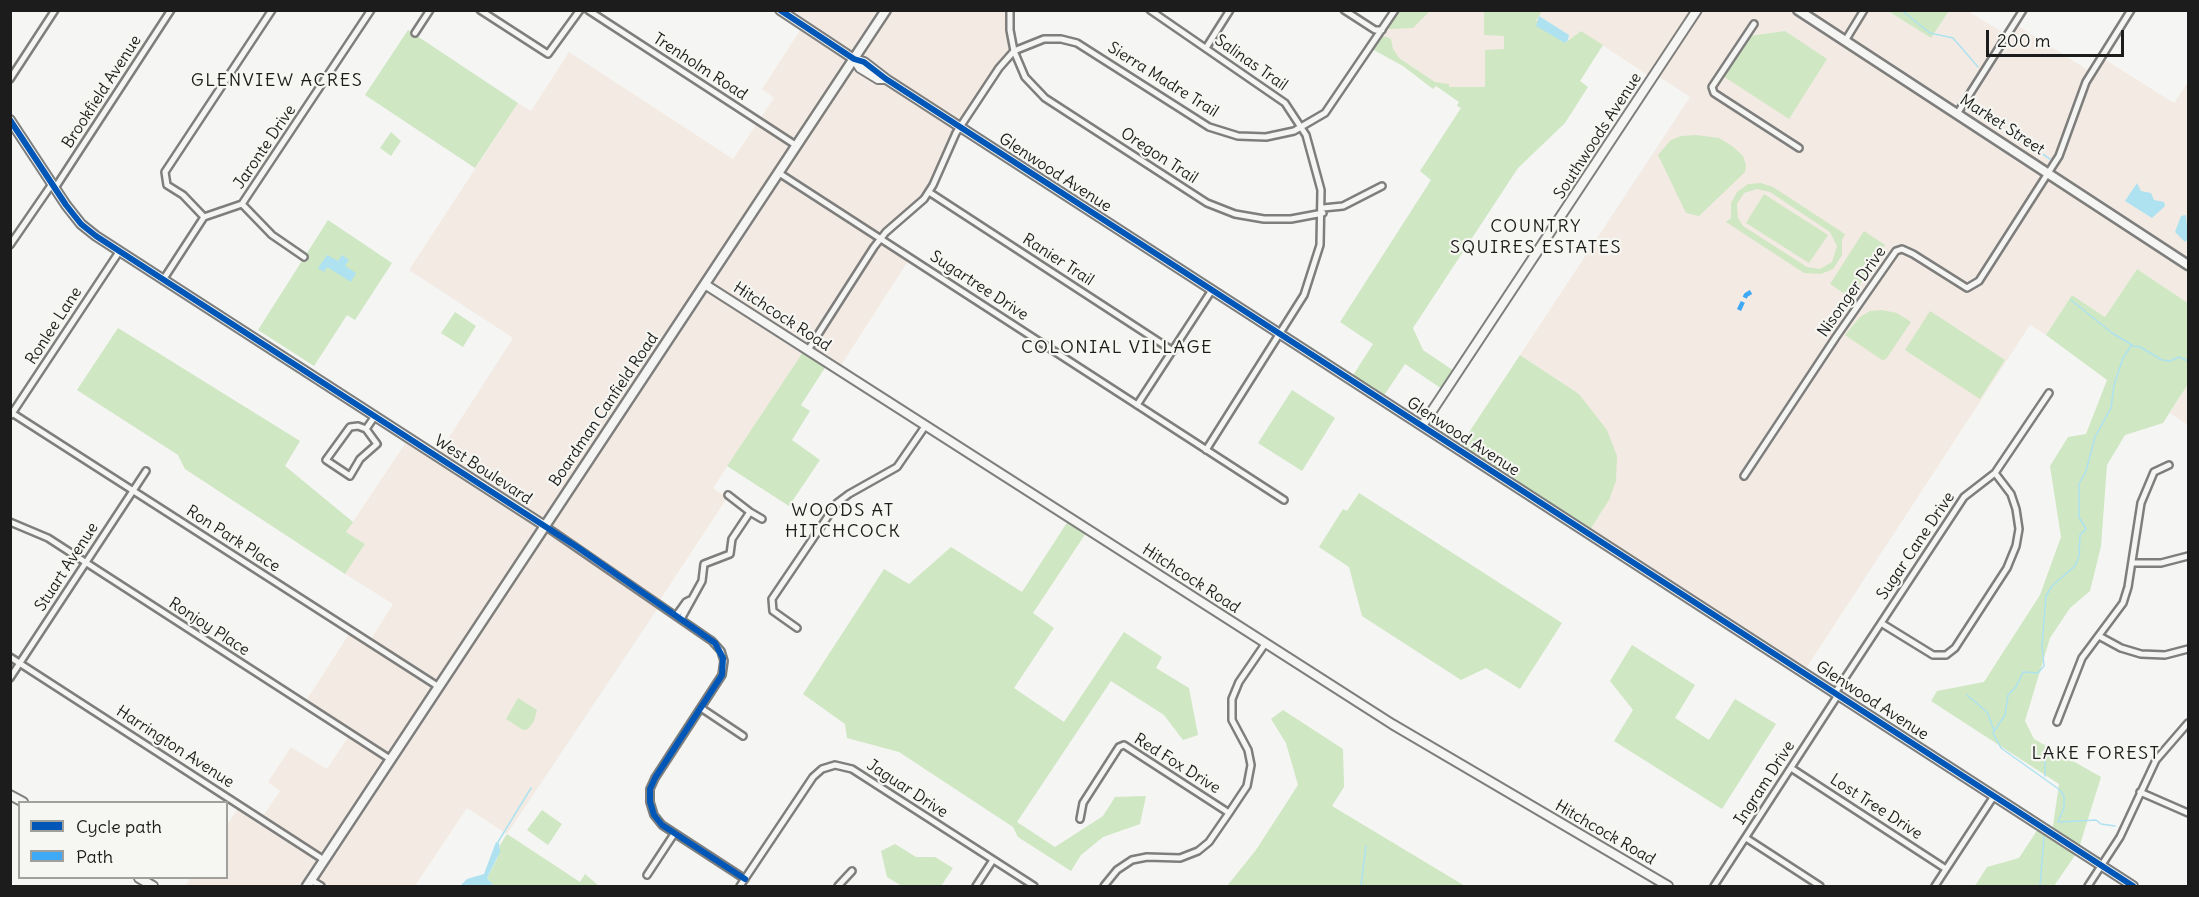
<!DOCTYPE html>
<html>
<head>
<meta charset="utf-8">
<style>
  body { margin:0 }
  #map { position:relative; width:2199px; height:897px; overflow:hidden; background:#f5f5f3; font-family:Delius,sans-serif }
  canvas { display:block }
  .frame { position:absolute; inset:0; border:12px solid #1c1c1c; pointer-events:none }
  .legend { position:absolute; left:18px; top:801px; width:210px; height:78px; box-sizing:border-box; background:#f6f6f2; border:2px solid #9f9f9c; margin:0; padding:8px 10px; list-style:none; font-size:18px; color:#1c1c1c }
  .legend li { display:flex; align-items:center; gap:12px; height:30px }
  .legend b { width:30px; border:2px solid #9f9f9c }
  .scale { position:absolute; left:1986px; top:30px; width:138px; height:27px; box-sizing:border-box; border:3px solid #1c1c1c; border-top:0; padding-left:8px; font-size:18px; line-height:21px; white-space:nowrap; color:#1c1c1c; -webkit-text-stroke:4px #f6f6f2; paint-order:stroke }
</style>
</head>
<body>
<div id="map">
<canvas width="2199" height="897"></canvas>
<div class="frame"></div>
<ul class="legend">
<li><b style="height:8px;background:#0057b8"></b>Cycle path</li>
<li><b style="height:8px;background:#3fa9f5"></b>Path</li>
</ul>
<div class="scale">200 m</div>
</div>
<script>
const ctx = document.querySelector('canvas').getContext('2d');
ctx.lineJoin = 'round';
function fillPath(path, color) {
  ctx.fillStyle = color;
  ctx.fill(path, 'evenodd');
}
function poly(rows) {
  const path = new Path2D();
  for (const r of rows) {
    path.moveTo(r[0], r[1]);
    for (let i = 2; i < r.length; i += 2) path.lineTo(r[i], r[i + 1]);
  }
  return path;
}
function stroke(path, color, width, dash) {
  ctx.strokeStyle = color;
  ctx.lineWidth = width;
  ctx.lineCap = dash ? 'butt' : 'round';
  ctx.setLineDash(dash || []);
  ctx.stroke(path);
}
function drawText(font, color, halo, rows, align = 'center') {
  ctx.font = font + ' Delius,sans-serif';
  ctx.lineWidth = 4.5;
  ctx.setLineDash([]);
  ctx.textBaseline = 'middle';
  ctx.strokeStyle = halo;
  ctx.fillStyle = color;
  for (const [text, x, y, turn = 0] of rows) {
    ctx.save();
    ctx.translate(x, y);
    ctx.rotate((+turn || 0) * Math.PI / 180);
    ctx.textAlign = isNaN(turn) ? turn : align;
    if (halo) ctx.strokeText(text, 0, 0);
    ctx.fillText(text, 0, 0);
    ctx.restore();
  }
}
fillPath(poly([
  [1395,10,1888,11,1931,38,1949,11,1968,11,2007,35,2015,24,2091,72,2101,57,2174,103,2188,82,2188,303,2137,269,2105,317,2072,295,2046,335,2030,325,1803,673,1588,533,1609,500,1579,394,1520,355,1690,97,1655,74,1652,78,1581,31,1477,109,1373,42],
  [780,11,1010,11,1014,51,963,122,924,199,881,238,910,258,838,370,805,349,713,488,727,498,658,603,660,605,507,834,467,808,415,886,185,886,191,878,226,878,227,825,240,805,261,819,280,791,268,782,291,747,327,769,350,734,304,704,351,631,369,642,393,604,345,574,365,544,346,532,409,438,437,456,513,338,409,270,518,103,531,111,569,52,733,159,774,98,762,89,803,26],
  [2188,384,2188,425,2170,413]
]), '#f3ebe3');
fillPath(poly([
  [1395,11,1430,11,1413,28,1389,29,1385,25],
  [1484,11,1538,11,1541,13,1536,20,1565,43,1581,31,1603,45,1580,81,1588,87,1565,123,1518,168,1413,328,1423,350,1457,373,1445,391,1405,364,1381,400,1350,380,1373,344,1340,322,1431,180,1420,171,1461,108,1457,106,1459,102,1436,86,1433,89,1403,66,1370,48,1378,36,1387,37,1391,39,1393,49,1399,58,1435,82,1449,84,1449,87,1485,87,1485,50,1504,49,1504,36,1484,35],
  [1888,11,1949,11,1931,38],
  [408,30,518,103,475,168,365,95],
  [1785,31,1827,59,1789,119,1723,76,1749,36],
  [391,132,401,141,391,156,380,148],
  [1696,135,1719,138,1732,146,1743,156,1746,165,1745,172,1699,216,1686,213,1658,155,1671,140,1681,136],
  [1761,183,1773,187,1845,234,1842,240,1842,255,1833,269,1821,274,1804,273,1726,222,1731,218,1731,203,1737,192,1748,184],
  [1757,189,1770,192,1830,232,1837,246,1832,262,1820,269,1807,267,1743,226,1738,218,1737,204,1744,193],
  [1764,194,1828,235,1809,263,1746,223],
  [328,220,392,263,355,320,347,315,314,366,258,330],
  [1864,231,1885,245,1851,298,1830,284],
  [2137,269,2188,303,2188,384,2163,423,2125,435,2107,465,2101,546,2090,591,2070,608,2050,638,2025,721,2034,739,2101,777,2078,851,2054,886,1975,886,1987,867,2019,858,2040,826,2052,833,2059,784,1931,701,1937,691,1984,682,2040,595,2061,537,2050,466,2068,437,2086,434,2107,380,2046,335,2072,295,2105,317],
  [1882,310,1897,313,1911,322,1886,359,1882,360,1845,335,1860,317,1870,311],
  [1930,311,2005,360,1980,399,1905,350],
  [455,312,476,326,463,347,441,333],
  [118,328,300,441,285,466,353,522,346,532,365,544,345,574,185,469,178,455,77,390],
  [805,349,828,363,801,405,810,411,792,440,820,460,789,506,727,466],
  [1520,355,1579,394,1607,430,1617,456,1616,481,1609,500,1588,533,1458,449],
  [1292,390,1335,418,1302,471,1258,443],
  [1359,493,1562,623,1520,689,1486,668,1461,680,1362,616,1349,567,1319,547,1343,509,1347,511],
  [1070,518,1088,530,1033,613,1054,628,1014,688,1064,722,1124,632,1162,657,1156,668,1189,688,1198,735,1183,740,1164,715,1111,681,1017,822,1055,847,1103,816,1115,797,1146,796,1140,824,1103,837,1081,855,1071,871,1018,837,1013,827,899,752,847,738,845,724,803,694,884,569,909,584,951,547,1022,592],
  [1632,645,1695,685,1675,718,1709,740,1735,699,1776,724,1722,809,1614,741,1633,710,1610,681],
  [518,698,537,710,534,721,528,729,523,730,506,719],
  [1283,710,1343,749,1344,787,1332,806,1465,886,1227,886,1256,850,1298,785,1286,743,1271,719],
  [542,810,562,824,548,845,527,830],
  [507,834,580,882,585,874,599,886,494,886,487,878,497,859,500,845],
  [895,844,916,857,935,857,953,868,941,886,902,886,887,877,881,851]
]), '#cfe7c2');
fillPath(poly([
  [1539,16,1569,35,1568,40,1565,43,1536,26],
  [2137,183,2141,191,2151,193,2154,200,2164,202,2165,206,2152,218,2125,201],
  [2186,215,2188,239,2185,242,2175,232,2181,216],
  [327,255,338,261,342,255,349,260,345,266,356,273,351,282,327,267,324,272,318,268],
  [496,842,499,843,500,852,487,878,494,886,460,886,467,879,484,874]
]), '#aee2f0');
stroke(poly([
  [1901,10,1930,33,1953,38,1978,67],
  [2006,130,2050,159],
  [2071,300,2112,333,2132,345],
  [2132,346,2140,347,2162,360,2170,361,2179,357,2188,361],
  [1967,695,1987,712,1994,730],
  [2045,776,2045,753],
  [2058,822,2064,808,2064,796,2060,790,2001,748,1993,733,2005,715,2008,695,2016,687,2023,672,2038,673,2044,666,2042,645,2046,596,2052,586,2075,566,2079,556,2080,535,2086,529,2079,517,2079,484,2086,471,2095,437,2111,408,2114,385,2123,358,2131,346],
  [2059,822,2096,820,2101,824,2115,826],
  [498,842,531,788],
  [1361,886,1366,846],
  [2040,886,2044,837]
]), '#aee2f0', 1.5);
const street = poly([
  [480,10,548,54,580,10],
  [588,10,797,146],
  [1150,10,1285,103,1306,135,1321,190,1320,245,1304,295,1206,450],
  [1344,10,1375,30,1382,30],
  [1754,24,1712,87,1714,93,1799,148],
  [415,33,430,10],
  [1845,41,1864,10],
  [1206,48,1230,10],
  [10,79,55,10],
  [1957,114,2023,10],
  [779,173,1284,500],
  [55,188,171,10],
  [929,192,1173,351],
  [242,204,272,235,304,257],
  [1323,208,1343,206,1382,186],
  [1323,213,1291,219,1264,219,1235,214,1207,203,1045,98,1025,77,1014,51,1044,39,1061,39,1077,43,1209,127,1238,136,1266,137,1294,131,1325,113,1395,10],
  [204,217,242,204,371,10],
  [204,217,183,195,167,185,165,172,272,10],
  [10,245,52,184],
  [163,280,204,217],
  [808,350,874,247,886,232,924,199,933,185,956,133,999,68,1014,51,1010,30,1010,10],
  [1137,405,1212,290],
  [12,413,439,687],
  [11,415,119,252],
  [366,429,358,426,350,427,326,460,350,476,360,459,377,444,366,429,375,416],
  [1744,476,1836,337,1896,251,1902,249,1913,254,1967,288,1979,281,2059,156,2086,82,2131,10],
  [750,512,762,519],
  [10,522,48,538,390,759],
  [545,526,712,641,721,651,724,661,722,675,655,778,650,789,650,802,654,815,662,825,745,879],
  [2132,563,2161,563,2188,556],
  [676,616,686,602,690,600],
  [681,619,702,581,704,564,730,554,732,539,750,512,728,495],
  [1881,623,1933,655,1946,655,1955,648,2007,568,2016,546,2019,529,2016,509,2011,494,1995,473],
  [797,628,773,611,772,599,837,503,849,494,897,467,926,425],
  [2099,636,2121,648,2141,654,2165,655,2188,649],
  [10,657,324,860],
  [10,678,146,471],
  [1835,693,1964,497,1995,473,2049,393],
  [701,708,743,736],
  [2057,722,2082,658,2123,603,2128,587,2141,503,2154,472,2169,465],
  [1791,768,1946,869],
  [2140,792,2188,813],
  [1080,819,1083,803,1119,747,1124,745,1229,813],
  [1746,838,1820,886],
  [647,875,674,834],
  [311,880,321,886],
  [740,886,813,777,822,769,835,765,852,769,1034,886],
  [838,886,852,871],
  [976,886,993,860],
  [1104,886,1117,870,1132,860,1147,857,1180,858,1198,851,1209,842,1229,813,1247,786,1251,765,1248,750,1232,720,1232,699,1239,682,1265,644],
  [1714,886,1838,695],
  [1935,886,1994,796],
  [2088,886,2120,837,2156,760,2188,723]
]);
const secondary = poly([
  [780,10,854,59,864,62,886,79,2133,886],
  [854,59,860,68,878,79,886,79],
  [10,120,66,205,81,224,96,236,545,526],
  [706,285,1392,724,1668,886],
  [1422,426,1697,10],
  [10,795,23,802],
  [139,878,153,886]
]);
const primary = poly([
  [1798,10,2188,265],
  [307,886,886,10]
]);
stroke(street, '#7e7e7d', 10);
stroke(secondary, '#7e7e7d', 12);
stroke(primary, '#7e7e7d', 13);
stroke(street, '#f5f5f3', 5);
stroke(secondary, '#f5f5f3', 8);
stroke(primary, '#f5f5f3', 8);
stroke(poly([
  [1739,310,1746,295,1751,292]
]), '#3fa9f5', 4.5, [9, 4.5]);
stroke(poly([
  [780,10,854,59,864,62,886,79,2133,886],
  [10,120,66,205,81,224,96,236,577,547,715,643,723,658,722,675,655,778,650,789,650,802,654,815,662,825,745,879]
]), '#0057b8', 6);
drawText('16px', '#1c1c1c', '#f6f6f2', [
  ["Salinas Trail",1251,63,35],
  ["Trenholm Road",700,67,33],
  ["Sierra Madre Trail",1163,80,32],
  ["Brookfield Avenue",102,92,-57],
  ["Market Street",2002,125,33],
  ["Southwoods Avenue",1598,136,-57],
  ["Jaronte Drive",265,147,-56],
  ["Oregon Trail",1159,156,33],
  ["Glenwood Avenue",1055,173,33],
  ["Ranier Trail",1058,260,33],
  ["Sugartree Drive",979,286,33],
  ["Nisonger Drive",1852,292,-55],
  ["Hitchcock Road",782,317,33],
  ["Ronlee Lane",54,326,-57],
  ["Boardman Canfield Road",604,410,-56],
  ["Glenwood Avenue",1463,437,33],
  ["West Boulevard",483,470,33],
  ["Ron Park Place",233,539,33],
  ["Sugar Cane Drive",1916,546,-56],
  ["Stuart Avenue",67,567,-57],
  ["Hitchcock Road",1191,579,33],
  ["Ronjoy Place",209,627,33],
  ["Glenwood Avenue",1872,701,33],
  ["Harrington Avenue",175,747,33],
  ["Red Fox Drive",1177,764,32],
  ["Ingram Drive",1765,783,-57],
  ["Jaguar Drive",907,789,33],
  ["Lost Tree Drive",1876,807,33],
  ["Hitchcock Road",1605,833,30]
]);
ctx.letterSpacing = '1.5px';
drawText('18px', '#1c1c1c', '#f6f6f2', [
  ["GLENVIEW ACRES",277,81],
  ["COUNTRY",1536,227],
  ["SQUIRES ESTATES",1536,248],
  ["COLONIAL VILLAGE",1117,348],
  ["WOODS AT",843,511],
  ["HITCHCOCK",843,532],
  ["LAKE FOREST",2096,754]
]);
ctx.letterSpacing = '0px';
</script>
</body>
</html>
